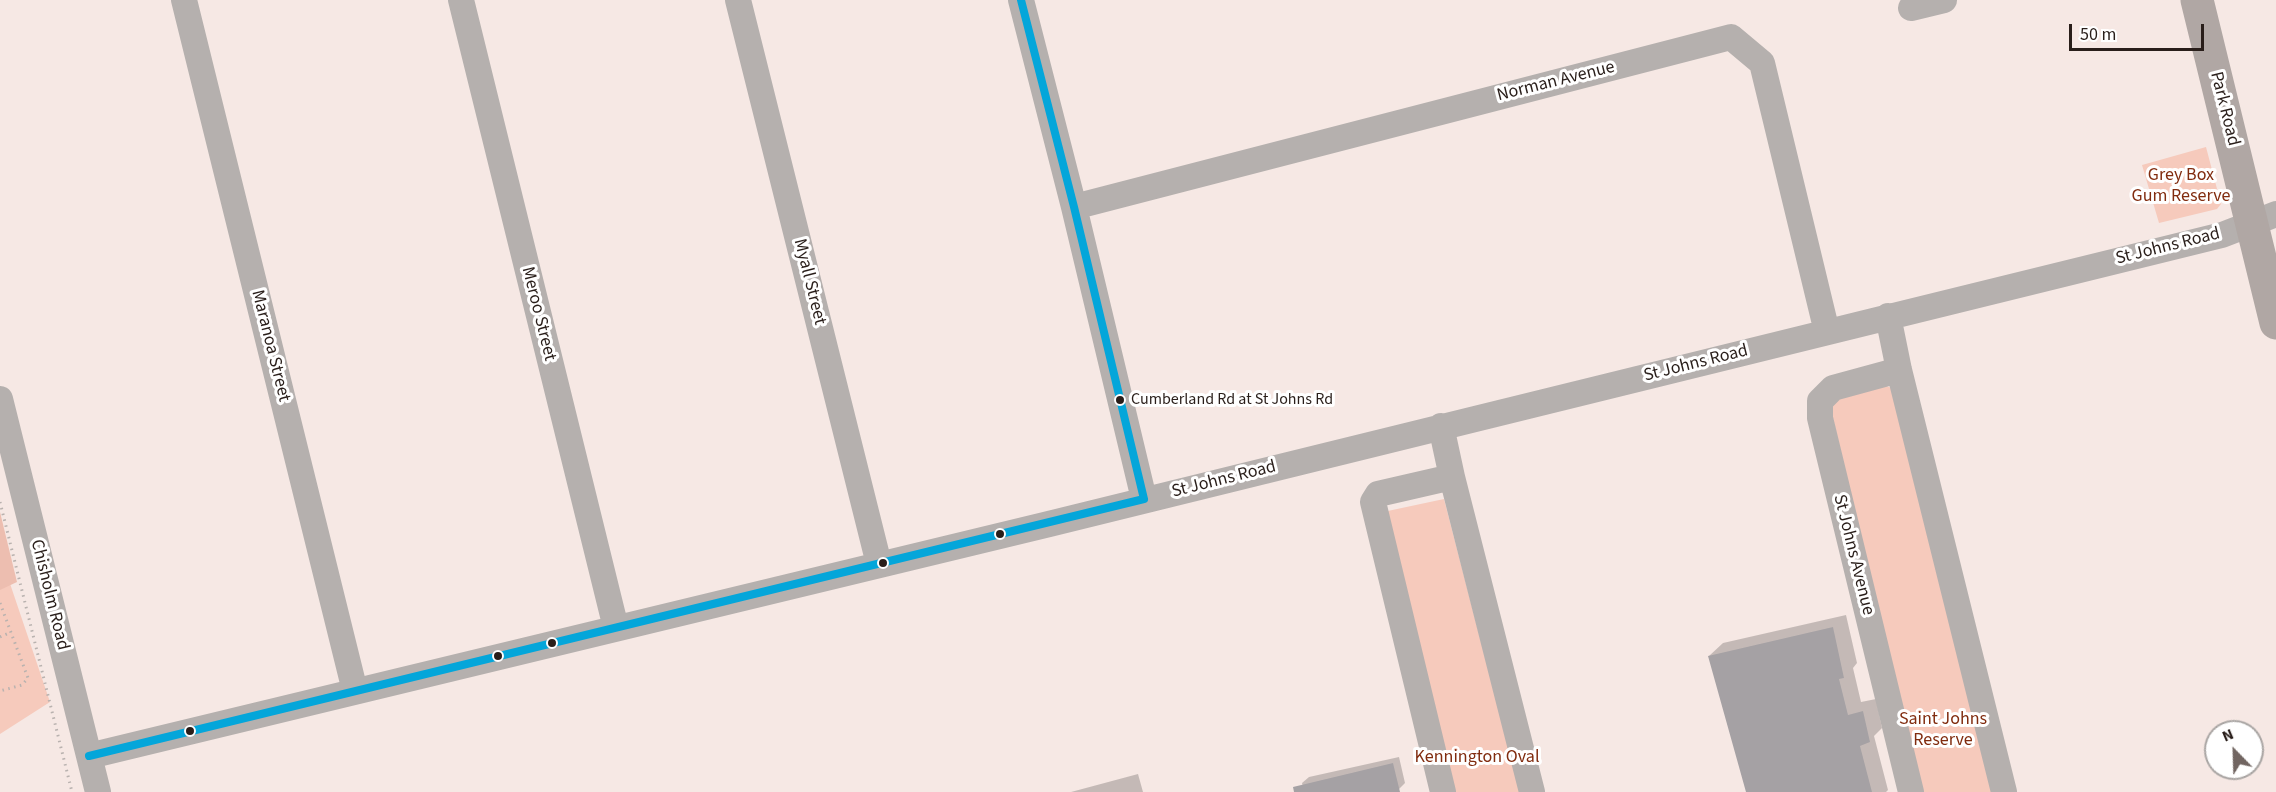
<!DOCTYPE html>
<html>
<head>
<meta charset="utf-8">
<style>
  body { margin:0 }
  #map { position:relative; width:2276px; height:792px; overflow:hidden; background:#f6e8e4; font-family:"Source Sans 3",sans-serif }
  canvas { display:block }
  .north { position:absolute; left:2204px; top:720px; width:60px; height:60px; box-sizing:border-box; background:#fff; border:2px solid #a9a5a3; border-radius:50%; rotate:337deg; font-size:16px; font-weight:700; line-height:24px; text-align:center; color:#291e1a }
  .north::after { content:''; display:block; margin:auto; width:21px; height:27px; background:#716561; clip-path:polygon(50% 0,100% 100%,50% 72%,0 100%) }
  .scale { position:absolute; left:2069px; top:24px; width:135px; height:27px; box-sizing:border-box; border:3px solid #291e1a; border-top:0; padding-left:8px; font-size:18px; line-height:21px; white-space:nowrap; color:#291e1a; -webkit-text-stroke:4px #fff; paint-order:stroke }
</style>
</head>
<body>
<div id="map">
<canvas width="2276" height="792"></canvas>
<div class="north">N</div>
<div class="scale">50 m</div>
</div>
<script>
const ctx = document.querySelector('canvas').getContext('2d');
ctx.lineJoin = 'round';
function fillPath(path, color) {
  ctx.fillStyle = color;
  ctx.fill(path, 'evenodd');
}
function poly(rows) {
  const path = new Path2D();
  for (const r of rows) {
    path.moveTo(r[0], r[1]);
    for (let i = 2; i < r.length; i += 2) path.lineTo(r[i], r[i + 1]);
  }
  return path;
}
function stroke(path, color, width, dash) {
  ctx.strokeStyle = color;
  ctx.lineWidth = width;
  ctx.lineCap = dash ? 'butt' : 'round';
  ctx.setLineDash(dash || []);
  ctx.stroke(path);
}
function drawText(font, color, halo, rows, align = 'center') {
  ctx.font = font + ' "Source Sans 3",sans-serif';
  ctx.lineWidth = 6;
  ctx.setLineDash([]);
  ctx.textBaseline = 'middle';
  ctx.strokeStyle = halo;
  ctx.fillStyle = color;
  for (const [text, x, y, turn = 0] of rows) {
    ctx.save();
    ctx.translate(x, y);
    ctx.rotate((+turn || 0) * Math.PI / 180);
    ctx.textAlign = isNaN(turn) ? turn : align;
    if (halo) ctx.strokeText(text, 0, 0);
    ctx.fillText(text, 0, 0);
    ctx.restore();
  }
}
fillPath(poly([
  [2206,147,2221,204,2217,209,2159,223,2142,165],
  [1882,384,1896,390,1995,792,1922,792,1830,406,1837,399],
  [1444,499,1520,792,1451,792,1383,512],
  [0,554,50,702,0,734]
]), '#f6cabc');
fillPath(poly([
  [0,512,17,582,0,590]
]), '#edbeb0');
fillPath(poly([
  [1846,615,1857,663,1853,668,1861,702,1876,699,1882,728,1874,736,1888,790,1886,792,1747,792,1709,656,1723,643],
  [1399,757,1405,783,1399,789,1387,792,1304,792,1302,783,1309,777],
  [1138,774,1143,792,1071,792]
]), '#0003');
fillPath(poly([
  [1833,627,1844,678,1839,679,1848,715,1863,711,1870,742,1860,746,1872,792,1746,792,1708,656],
  [1393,763,1400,792,1294,792,1293,787]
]), '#a5a1a4');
stroke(poly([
  [0,502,72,792],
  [0,603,28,678,22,685,0,691],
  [0,637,11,632]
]), '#b9b2af', 3, [1.5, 4.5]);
stroke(poly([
  [184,0,355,691],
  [461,0,616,628],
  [738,0,879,564],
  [1021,0,1074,207,1144,499],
  [1911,8,1944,0],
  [1074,207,1731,37,1762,63,1827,332],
  [1888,316,1899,370,2004,792],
  [1899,370,1833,388,1820,401,1820,418,1911,792],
  [0,399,98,792],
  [1441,426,1452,477,1532,792],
  [89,756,1049,524,2222,235,2276,214],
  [1443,792,1373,502,1378,494,1452,477]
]), '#b5b0ae', 26);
stroke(poly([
  [2197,0,2276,323]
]), '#b0a7a4', 33);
stroke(poly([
  [1021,0,1074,207,1144,499],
  [89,756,1144,499]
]), '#04a6da', 8);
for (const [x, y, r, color] of [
  [1120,400,5,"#291e1a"],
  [1000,534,5,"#291e1a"],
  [883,563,5,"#291e1a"],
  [552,643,5,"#291e1a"],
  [498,656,5,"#291e1a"],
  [190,731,5,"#291e1a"]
]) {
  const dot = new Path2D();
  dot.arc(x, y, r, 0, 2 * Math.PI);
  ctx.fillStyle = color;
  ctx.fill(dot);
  stroke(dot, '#fff', 2);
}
drawText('16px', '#291e1a', '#fff', [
  ["Cumberland Rd at St Johns Rd",1131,400]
], 'left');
drawText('18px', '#291e1a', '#fff', [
  ["Norman Avenue",1556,82,-14],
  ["Park Road",2224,109,76],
  ["St Johns Road",2168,247,-14],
  ["Myall Street",809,282,76],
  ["Meroo Street",538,314,76],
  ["Maranoa Street",270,346,76],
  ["St Johns Road",1696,364,-14],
  ["St Johns Road",1224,480,-14],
  ["St Johns Avenue",1853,555,76],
  ["Chisholm Road",49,595,76]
]);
drawText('18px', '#812c0f', '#fff', [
  ["Grey Box",2181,176],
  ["Gum Reserve",2181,197],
  ["Saint Johns",1943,720],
  ["Reserve",1943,741],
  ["Kennington Oval",1477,758]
]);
</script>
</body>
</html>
